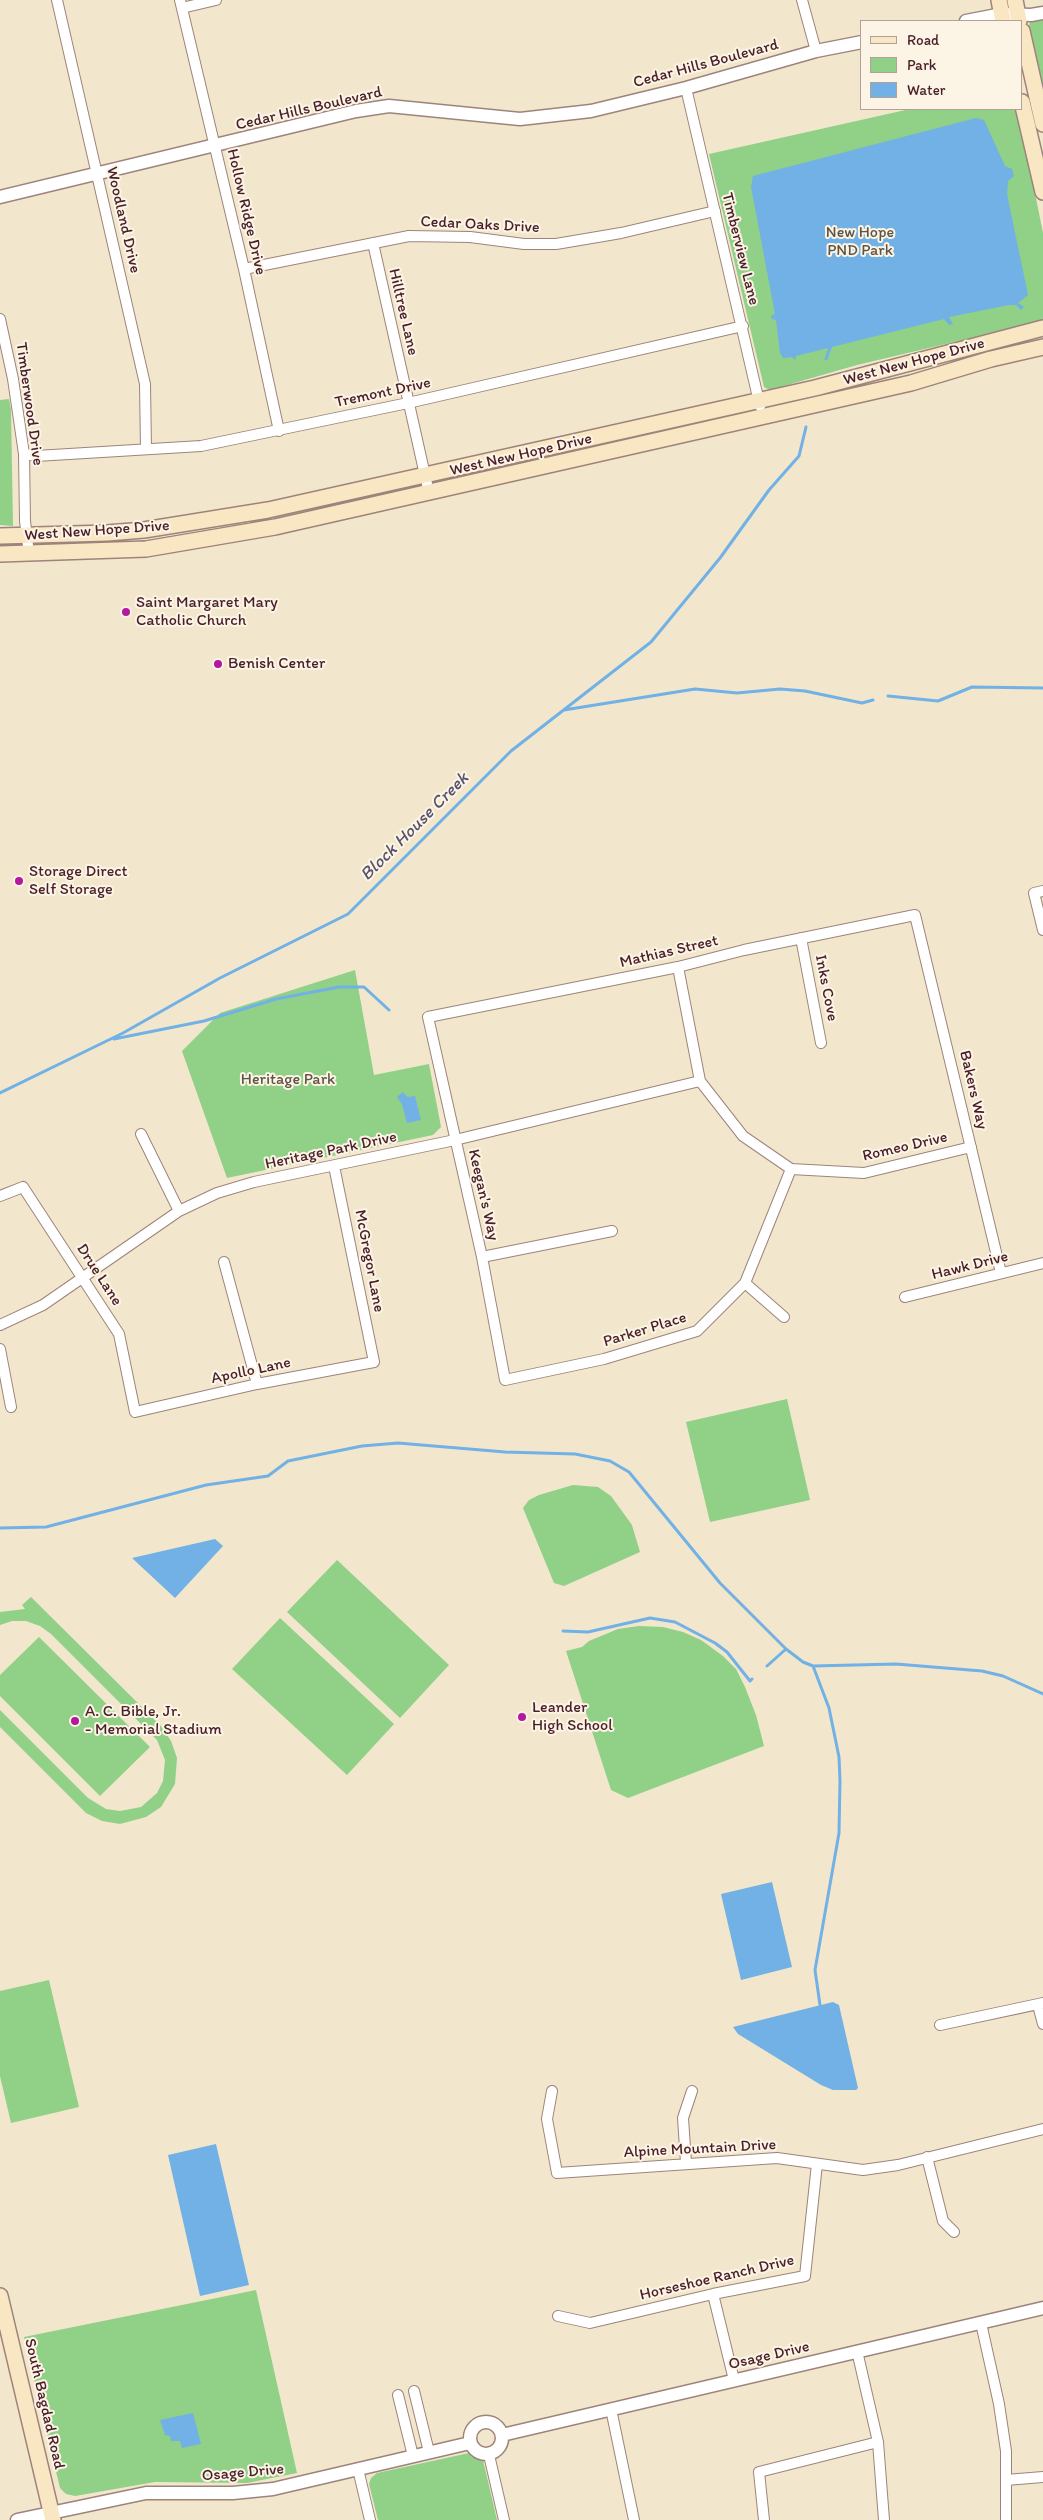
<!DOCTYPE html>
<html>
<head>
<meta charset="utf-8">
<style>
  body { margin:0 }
  #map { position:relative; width:1043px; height:2520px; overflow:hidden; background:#f2e7cc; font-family:Itim,sans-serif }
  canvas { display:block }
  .legend { position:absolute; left:860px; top:20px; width:162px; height:90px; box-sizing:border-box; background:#fcf5e5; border:1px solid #b59f9b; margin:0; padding:6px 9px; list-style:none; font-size:15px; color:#4a1f2b }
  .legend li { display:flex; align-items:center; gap:10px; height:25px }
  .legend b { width:25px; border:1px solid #b59f9b }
</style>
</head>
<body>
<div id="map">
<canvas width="1043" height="2520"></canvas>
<ul class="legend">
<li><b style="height:6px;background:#f9e7c3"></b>Road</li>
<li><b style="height:14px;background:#90d087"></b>Park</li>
<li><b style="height:14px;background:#71b1e5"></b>Water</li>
</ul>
</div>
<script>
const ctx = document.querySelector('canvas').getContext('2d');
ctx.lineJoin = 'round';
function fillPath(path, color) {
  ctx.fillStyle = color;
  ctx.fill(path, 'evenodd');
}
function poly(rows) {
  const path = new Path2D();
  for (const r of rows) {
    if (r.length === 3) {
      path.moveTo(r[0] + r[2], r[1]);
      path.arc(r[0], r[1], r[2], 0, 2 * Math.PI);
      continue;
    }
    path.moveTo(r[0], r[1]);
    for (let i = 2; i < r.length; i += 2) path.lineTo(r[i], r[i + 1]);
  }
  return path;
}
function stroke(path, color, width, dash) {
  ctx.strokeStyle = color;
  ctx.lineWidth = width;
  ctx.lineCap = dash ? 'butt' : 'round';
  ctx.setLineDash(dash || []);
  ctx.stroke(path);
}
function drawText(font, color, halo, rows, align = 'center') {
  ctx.font = font + ' Itim,sans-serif';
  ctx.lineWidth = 4;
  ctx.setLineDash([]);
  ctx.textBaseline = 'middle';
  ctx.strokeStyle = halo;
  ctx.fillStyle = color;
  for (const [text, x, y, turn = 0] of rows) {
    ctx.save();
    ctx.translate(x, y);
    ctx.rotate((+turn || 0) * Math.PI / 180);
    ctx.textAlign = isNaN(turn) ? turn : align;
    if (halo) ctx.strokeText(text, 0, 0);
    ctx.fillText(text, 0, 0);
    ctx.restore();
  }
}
fillPath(poly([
  [1043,16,1043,93,1028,29,1030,22],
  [910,109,1018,109,1043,233,1043,321,857,365,770,390,764,387,709,154],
  [9,399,11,410,13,526,0,525,0,400],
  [355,970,374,1075,429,1064,441,1127,433,1135,227,1178,182,1051,220,1013],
  [787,1399,810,1500,710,1522,686,1422],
  [573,1485,598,1487,611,1496,632,1525,640,1552,564,1586,554,1583,523,1508,529,1500,539,1495],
  [337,1560,449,1665,400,1718,287,1612],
  [31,1597,161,1726,171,1741,177,1758,175,1784,161,1807,146,1817,120,1824,102,1821,86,1813,0,1727,0,1710,88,1798,106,1809,120,1811,141,1807,157,1793,163,1781,165,1760,157,1740,51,1634,40,1626,26,1621,12,1621,0,1625,0,1612,25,1609,22,1605],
  [280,1618,394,1724,347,1775,232,1669],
  [639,1626,663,1627,683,1632,701,1640,723,1656,736,1669,745,1687,756,1715,764,1746,628,1798,611,1790,566,1651,582,1647,589,1641,618,1629],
  [39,1637,150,1747,100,1796,0,1696,0,1675],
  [49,1980,79,2107,11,2123,0,2076,0,1991],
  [256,2290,297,2473,247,2483,155,2482,75,2496,66,2494,60,2488,24,2337],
  [469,2453,483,2460,497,2520,378,2520,369,2484,371,2478,377,2473]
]), '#90d087');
fillPath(poly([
  [976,118,984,120,1005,166,1012,169,1014,176,1008,181,1007,194,1028,295,1018,303,1024,307,1021,310,1016,305,1009,305,949,317,953,324,949,325,944,319,796,356,795,360,792,357,783,358,780,353,776,320,772,319,771,316,775,314,751,187,753,176],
  [403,1092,407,1097,415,1096,421,1120,407,1123,402,1104,397,1097],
  [215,1539,223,1546,175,1598,132,1558],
  [772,1882,792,1967,741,1980,721,1894],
  [833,2002,839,2005,858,2088,856,2090,833,2090,821,2085,738,2034,733,2027],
  [216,2144,249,2285,200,2296,168,2155],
  [193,2413,201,2444,182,2448,180,2441,171,2441,170,2436,165,2435,160,2420]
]), '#71b1e5');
stroke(poly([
  [826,359,831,345],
  [888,696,938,701,972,687,1043,688],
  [564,710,695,689,737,693,780,689,805,691,862,703,873,700],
  [114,1039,204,1021,276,999,339,987,364,987,389,1010],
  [0,1093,123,1033,220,978,348,914,511,751,651,642,720,558,769,490,799,456,806,427],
  [0,1528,46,1527,206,1485,268,1476,288,1461,362,1446,398,1443,505,1452,575,1454,610,1461,629,1472,720,1583,786,1649,803,1662,813,1666,896,1664,982,1671,1003,1676,1043,1694],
  [563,1631,588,1632,650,1618,675,1622,715,1643,727,1652,750,1681,752,1679],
  [767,1666,786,1649],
  [813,1666,829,1708,839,1757,840,1781,839,1833,815,1970,820,2005]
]), '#71b1e5', 3);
const minor = poly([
  [57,0,145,384,146,449],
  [180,0,244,269,279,431],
  [802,0,816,51],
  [182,8,216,0],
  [686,88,760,406],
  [373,243,429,493],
  [244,269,409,236,470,237,524,244,556,244,621,233,715,211],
  [0,319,13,379,24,454,25,521,29,554],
  [24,454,36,456,201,446,408,403,743,326],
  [1043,891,1034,893,1043,930],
  [801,938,821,1043],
  [678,967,700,1081,743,1136,791,1169,864,1173,971,1147],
  [141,1134,179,1211],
  [791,1169,745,1283,697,1331,604,1359,505,1380,482,1257,428,1017,678,967,744,950,915,915,1001,1273],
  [0,1196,23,1187,119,1334,135,1412,257,1384,374,1362,334,1166],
  [482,1257,612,1231],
  [224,1262,257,1384],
  [745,1283,784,1317],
  [905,1297,1043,1263],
  [0,1325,43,1305,179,1211,217,1193,254,1182,455,1140,700,1081],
  [0,1349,11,1407],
  [1038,2005,1043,2024],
  [940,2025,1043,2003],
  [552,2091,547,2119,557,2173,777,2158,863,2170,898,2165,1043,2129],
  [927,2157,943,2221,954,2232],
  [686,2163,683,2118,692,2091],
  [713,2294,734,2380],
  [558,2316,590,2323,713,2294,805,2276,817,2164],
  [981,2323,999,2404,1006,2451,1006,2520],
  [857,2351,878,2442,884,2520],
  [414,2391,429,2452],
  [398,2395,413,2456],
  [611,2409,634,2520],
  [489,2455,504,2520],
  [358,2469,370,2520],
  [1006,2480,1043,2477],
  [764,2520,759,2472,878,2442]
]);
const tertiary = poly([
  [966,21,1002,14,1031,15,1043,13],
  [0,197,356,111,389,106,520,119,591,111,686,88,816,51,862,42],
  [486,2438,16],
  [502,2435,1043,2308],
  [17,2520,146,2493,233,2493,273,2489,470,2443]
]);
const secondary = poly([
  [999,0,1003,21],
  [1015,0,1019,21],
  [1022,31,1043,124],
  [1022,102,1043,192],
  [0,536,107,533,144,530,268,510,815,388,1043,328],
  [0,554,146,549,275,527,911,383,991,359,1043,347],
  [0,2296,53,2520]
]);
stroke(minor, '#9e837c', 12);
stroke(tertiary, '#9e837c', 15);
stroke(secondary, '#9e837c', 18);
stroke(minor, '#fff', 10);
stroke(tertiary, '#fff', 12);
stroke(secondary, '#f9e7c3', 15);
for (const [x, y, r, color] of [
  [126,612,5,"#b5179e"],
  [218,664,5,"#b5179e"],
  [19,881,5,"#b5179e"],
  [522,1717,5,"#b5179e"],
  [75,1721,5,"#b5179e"]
]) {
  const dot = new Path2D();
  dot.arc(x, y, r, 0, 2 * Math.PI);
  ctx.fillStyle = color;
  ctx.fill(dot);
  stroke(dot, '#fcf5e5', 2);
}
drawText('16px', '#4a1f2b', '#fcf5e5', [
  ["Cedar Hills Boulevard",706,64,-15],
  ["Cedar Hills Boulevard",309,109,-13],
  ["Hollow Ridge Drive",246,212,77],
  ["Woodland Drive",123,220,77],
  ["Cedar Oaks Drive",480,225,3],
  ["Timberview Lane",740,249,76],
  ["Hilltree Lane",403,312,77],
  ["West New Hope Drive",914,362,-15],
  ["Tremont Drive",383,393,-12],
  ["Timberwood Drive",29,404,82],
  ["West New Hope Drive",521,455,-13],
  ["West New Hope Drive",97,531,-4],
  ["Mathias Street",669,952,-13],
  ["Inks Cove",826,988,79],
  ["Bakers Way",973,1090,77],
  ["Romeo Drive",905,1147,-13],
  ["Heritage Park Drive",331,1151,-12],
  ["Keegan's Way",483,1195,77],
  ["McGregor Lane",369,1261,79],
  ["Hawk Drive",970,1266,-14],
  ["Drue Lane",99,1275,57],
  ["Parker Place",645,1330,-17],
  ["Apollo Lane",251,1371,-12],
  ["Alpine Mountain Drive",700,2149,-3],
  ["Horseshoe Ranch Drive",717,2278,-13],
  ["Osage Drive",769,2356,-13],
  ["South Bagdad Road",44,2404,77],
  ["Osage Drive",243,2473,-5]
]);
drawText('16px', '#5f5447', '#fcf5e5', [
  ["New Hope",860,233],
  ["PND Park",860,251],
  ["Heritage Park",288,1080]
]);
drawText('16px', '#4a1f2b', '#fcf5e5', [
  ["Saint Margaret Mary",136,603],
  ["Catholic Church",136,621],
  ["Benish Center",228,664],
  ["Storage Direct",29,872],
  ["Self Storage",29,890],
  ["Leander",532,1708],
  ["High School",532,1726],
  ["A. C. Bible, Jr.",85,1712],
  ["- Memorial Stadium",85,1730]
], 'left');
drawText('italic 18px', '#58526c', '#fcf5e5', [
  ["Block House Creek",415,827,-45]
]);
</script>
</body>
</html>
